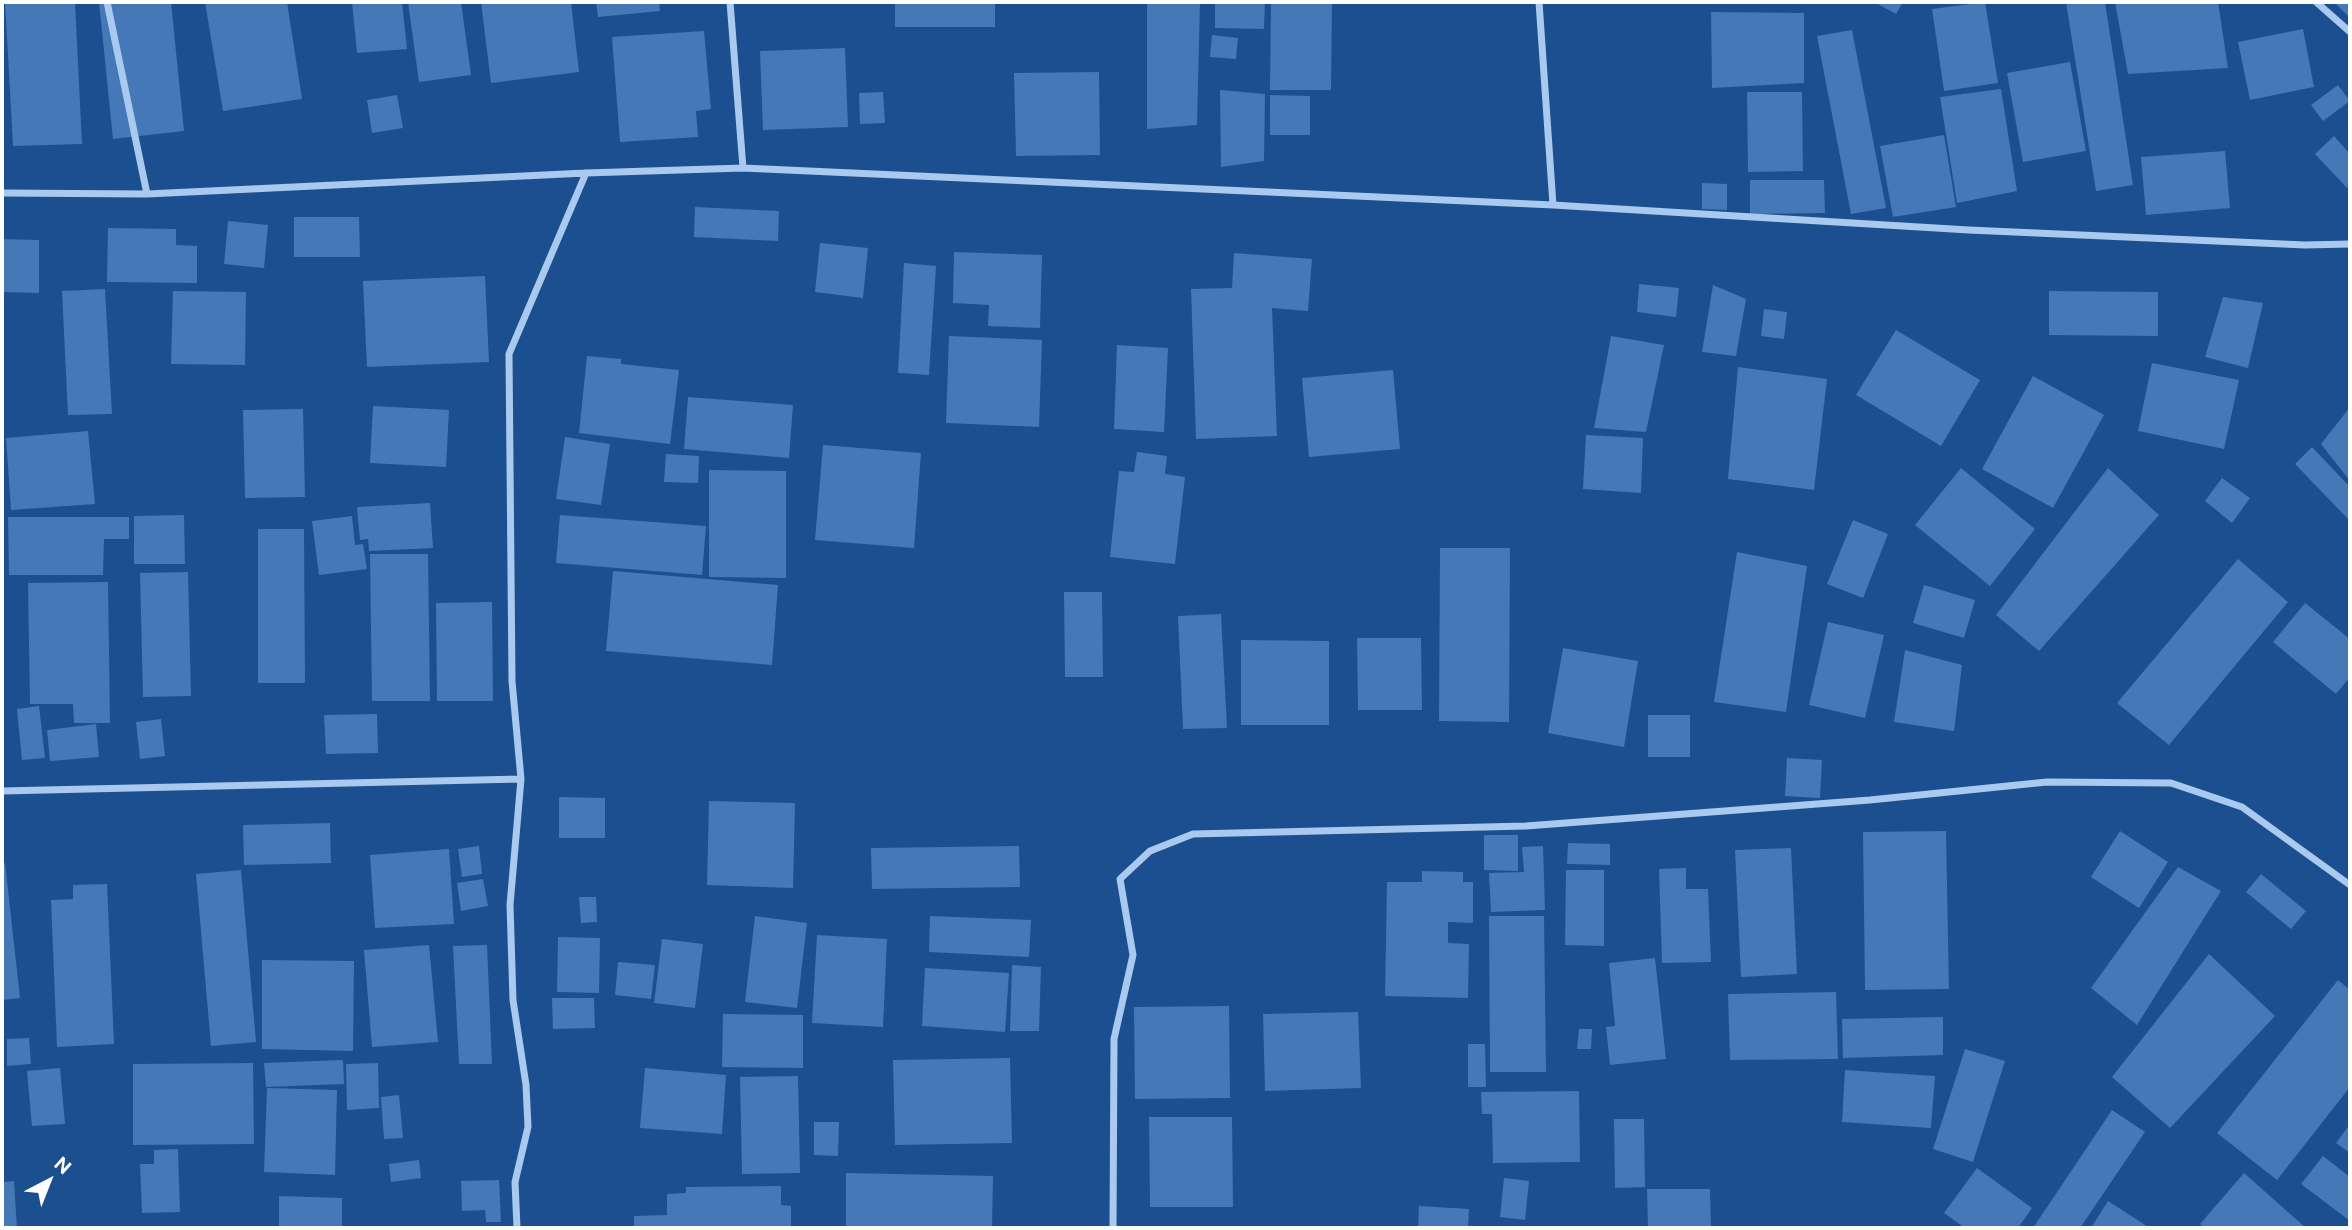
<!DOCTYPE html>
<html>
<head>
<meta charset="utf-8">
<style>
  body { margin:0 }
  #map { position:relative; width:2352px; height:1230px; overflow:hidden; background:#1b4f8f; font-family:"Public Sans",sans-serif }
  canvas { display:block }
  .frame { position:absolute; inset:0; border:4px solid #fff; pointer-events:none }
  .north { position:absolute; left:14px; top:1146px; width:70px; height:70px; -webkit-text-stroke:5px #1b4f8f; paint-order:stroke; rotate:42deg; font-size:19px; font-weight:700; line-height:28px; text-align:center; color:#fff }
  .north::after { content:''; display:block; margin:auto; width:24px; height:32px; background:#fff; clip-path:polygon(50% 0,100% 100%,50% 72%,0 100%) }
</style>
</head>
<body>
<div id="map">
<canvas width="2352" height="1230"></canvas>
<div class="frame"></div>
<div class="north">N</div>
</div>
<script>
const ctx = document.querySelector('canvas').getContext('2d');
ctx.lineJoin = 'round';
function fillPath(path, color) {
  ctx.fillStyle = color;
  ctx.fill(path, 'evenodd');
}
function poly(rows) {
  const path = new Path2D();
  for (const r of rows) {
    path.moveTo(r[0], r[1]);
    for (let i = 2; i < r.length; i += 2) path.lineTo(r[i], r[i + 1]);
  }
  return path;
}
function stroke(path, color, width, dash) {
  ctx.strokeStyle = color;
  ctx.lineWidth = width;
  ctx.lineCap = dash ? 'butt' : 'round';
  ctx.setLineDash(dash || []);
  ctx.stroke(path);
}
fillPath(poly([
  [5,2,75,2,82,144,13,146],
  [99,2,171,2,184,131,113,139],
  [205,2,287,2,302,99,223,111],
  [352,2,402,2,407,49,357,53],
  [408,2,461,2,471,75,419,82],
  [481,2,571,2,579,72,491,83],
  [596,2,659,2,660,11,598,17],
  [895,2,995,2,995,27,895,27],
  [1147,2,1200,2,1197,125,1147,129],
  [1215,2,1265,2,1264,29,1215,28],
  [1271,2,1332,2,1331,90,1270,90],
  [1874,2,1903,2,1896,14],
  [1985,2,1998,83,1944,91,1932,9],
  [2066,2,2105,2,2133,185,2096,191],
  [2115,2,2218,2,2228,68,2128,74],
  [2334,2,2350,2,2350,18],
  [1711,12,1804,13,1804,83,1712,88],
  [2303,29,2314,87,2250,100,2238,42],
  [1852,30,1886,208,1851,214,1817,36],
  [704,31,711,109,696,111,698,137,620,142,612,37],
  [1212,35,1238,38,1236,59,1210,57],
  [845,48,848,127,763,130,760,51],
  [2070,62,2086,151,2023,162,2007,73],
  [1099,72,1100,155,1016,156,1014,73],
  [2338,85,2350,101,2323,121,2311,105],
  [2001,89,2017,191,1957,203,1940,97],
  [1220,90,1265,94,1264,161,1221,167],
  [883,92,885,123,860,124,859,93],
  [1747,92,1802,92,1803,171,1748,172],
  [397,95,403,128,372,133,367,100],
  [1270,95,1310,96,1310,135,1270,135],
  [1944,135,1956,207,1893,217,1880,146],
  [2334,136,2350,154,2350,184,2347,188,2315,154],
  [2225,151,2230,208,2146,215,2141,157],
  [1750,180,1824,180,1825,213,1750,214],
  [1702,183,1727,184,1727,210,1702,209],
  [695,207,779,211,778,241,694,237],
  [294,217,359,217,360,257,294,257],
  [228,221,268,225,264,268,224,264],
  [108,228,176,229,176,245,197,246,197,283,107,282],
  [2,239,39,240,39,293,2,292],
  [820,243,868,248,863,298,815,292],
  [954,252,1042,255,1040,328,988,326,989,305,953,303],
  [1234,253,1312,259,1308,311,1272,308,1277,436,1196,439,1191,289,1232,288],
  [904,263,936,266,929,375,898,373],
  [485,276,489,362,367,367,363,281],
  [1639,284,1679,288,1676,317,1637,312],
  [1713,285,1746,299,1736,356,1702,352],
  [105,289,112,414,68,415,62,291],
  [173,291,246,292,245,365,171,364],
  [2049,291,2158,292,2158,336,2049,335],
  [2223,297,2263,303,2248,368,2205,357],
  [1764,309,1787,312,1784,339,1761,336],
  [1896,330,1980,380,1941,446,1856,395],
  [949,336,1042,340,1039,427,946,423],
  [1611,336,1664,345,1646,432,1594,428],
  [1117,345,1168,348,1164,432,1114,429],
  [587,356,621,359,621,364,679,370,670,444,579,433],
  [2152,363,2239,380,2224,449,2138,431],
  [1738,367,1827,379,1814,490,1728,479],
  [1393,370,1400,449,1309,457,1302,378],
  [2033,376,2104,415,2053,508,1982,469],
  [688,397,793,405,789,458,684,449],
  [373,406,449,410,446,467,370,463],
  [2350,407,2350,481,2321,444],
  [303,409,305,497,245,498,243,410],
  [88,431,95,504,11,510,6,438],
  [1586,435,1643,438,1641,493,1583,489],
  [565,437,610,444,601,505,556,499],
  [823,445,921,453,914,548,815,540],
  [2312,447,2350,487,2350,521,2295,464],
  [1137,452,1167,456,1165,474,1185,477,1175,564,1110,557,1119,471,1134,472],
  [666,454,699,456,698,483,664,482],
  [1961,468,2035,529,1990,586,1915,525],
  [2108,468,2159,515,2039,651,1996,615],
  [709,470,786,471,786,578,709,577],
  [2222,478,2250,498,2232,523,2205,501],
  [430,503,433,548,369,551,368,539,360,540,357,507],
  [184,515,185,564,134,564,134,516],
  [560,515,706,526,702,575,556,563],
  [352,516,355,545,363,544,367,569,319,575,312,521],
  [8,517,129,517,129,539,104,539,103,575,9,575],
  [1853,520,1888,534,1863,598,1827,584],
  [258,529,304,529,305,683,258,683],
  [1440,548,1510,548,1509,722,1439,721],
  [1737,552,1807,566,1786,712,1714,702],
  [370,554,428,554,430,701,372,701],
  [2238,559,2288,602,2169,745,2117,703],
  [613,571,778,585,772,665,606,651],
  [188,572,191,696,143,697,140,573],
  [108,582,110,723,74,723,73,704,30,704,28,583],
  [1924,585,1975,600,1964,638,1913,623],
  [1064,592,1102,592,1103,677,1065,677],
  [492,602,493,701,437,701,436,603],
  [2305,603,2350,639,2350,677,2336,694,2273,642],
  [1221,614,1227,728,1183,729,1178,616],
  [1828,622,1884,635,1865,718,1809,705],
  [1357,638,1421,638,1422,710,1358,710],
  [1241,640,1329,641,1329,725,1241,725],
  [1563,648,1638,661,1624,747,1548,733],
  [1905,650,1962,665,1954,731,1894,722],
  [39,706,45,758,22,760,17,709],
  [377,714,378,753,326,754,324,715],
  [1648,715,1690,715,1690,757,1648,757],
  [161,719,165,756,140,759,136,722],
  [96,724,99,757,50,761,47,730],
  [1787,758,1822,760,1820,798,1785,796],
  [559,797,605,798,605,838,559,838],
  [709,801,795,803,793,888,707,885],
  [330,823,331,863,244,865,243,825],
  [1946,831,1949,989,1865,990,1863,832],
  [2120,831,2168,862,2139,908,2091,877],
  [1484,835,1518,835,1518,871,1484,870],
  [1568,843,1610,844,1610,865,1567,864],
  [479,846,482,874,462,877,458,849],
  [1019,846,1020,887,872,889,871,848],
  [1543,846,1545,910,1491,912,1489,873,1524,872,1522,847],
  [1791,848,1797,974,1741,977,1735,850],
  [449,849,454,924,375,928,370,855],
  [2,863,5,863,20,998,2,1000],
  [2178,867,2221,891,2137,1025,2091,988],
  [1686,868,1686,889,1708,889,1711,962,1662,963,1659,869],
  [241,870,256,1042,211,1046,196,874],
  [1566,870,1604,870,1604,946,1565,945],
  [1422,871,1463,872,1463,882,1473,882,1473,923,1448,922,1448,943,1469,944,1468,998,1385,996,1387,882,1422,882],
  [2261,874,2306,911,2291,929,2246,892],
  [483,879,488,906,461,911,457,883],
  [107,884,114,1044,57,1047,51,900,73,899,73,885],
  [579,897,596,897,597,922,581,923],
  [755,916,807,923,797,1008,745,1002],
  [930,916,1031,920,1029,957,929,952],
  [1489,916,1544,916,1546,1072,1490,1072],
  [817,935,887,939,883,1027,812,1023],
  [558,937,600,938,599,993,557,992],
  [662,939,703,944,695,1008,654,1003],
  [429,945,438,1042,372,1047,364,950],
  [487,945,492,1064,459,1064,453,946],
  [2209,954,2275,1016,2170,1128,2112,1077],
  [1655,958,1666,1059,1610,1065,1606,1027,1615,1026,1609,963],
  [262,960,354,961,353,1051,262,1049],
  [618,962,655,965,651,999,615,995],
  [1012,965,1041,967,1039,1031,1010,1031],
  [925,968,1009,973,1005,1032,922,1026],
  [2338,980,2350,990,2350,1087,2277,1180,2217,1133],
  [1836,992,1838,1059,1730,1060,1728,994],
  [552,998,594,998,595,1028,553,1029],
  [1229,1006,1230,1098,1135,1099,1134,1007],
  [1358,1012,1361,1088,1265,1091,1263,1014],
  [723,1014,803,1015,803,1068,722,1067],
  [1943,1017,1943,1055,1843,1058,1842,1019],
  [1579,1029,1592,1029,1591,1049,1577,1049],
  [29,1038,31,1064,7,1066,7,1039],
  [1468,1044,1485,1044,1486,1087,1468,1087],
  [1965,1049,2005,1061,1973,1162,1933,1149],
  [1010,1058,1012,1143,895,1145,893,1060],
  [343,1060,344,1084,266,1087,264,1063],
  [253,1063,254,1144,133,1145,133,1064],
  [378,1063,379,1108,347,1110,346,1064],
  [60,1068,65,1124,32,1126,27,1071],
  [645,1068,726,1075,722,1134,640,1128],
  [1845,1070,1935,1076,1931,1128,1842,1122],
  [798,1076,800,1173,742,1174,740,1077],
  [267,1088,337,1090,335,1175,264,1172],
  [1579,1091,1580,1162,1493,1163,1492,1114,1482,1114,1481,1092],
  [399,1095,403,1138,384,1139,381,1097],
  [2112,1110,2145,1132,2080,1228,2033,1228],
  [1149,1117,1232,1117,1233,1207,1150,1207],
  [1614,1119,1644,1119,1645,1187,1615,1188],
  [814,1122,839,1122,838,1156,814,1155],
  [2350,1124,2350,1153,2336,1143],
  [178,1149,180,1212,142,1213,140,1164,154,1164,154,1150],
  [2323,1156,2350,1177,2350,1221,2301,1184],
  [419,1160,421,1178,391,1182,389,1164],
  [1977,1168,2032,1208,2018,1228,1965,1228,1944,1213],
  [846,1173,993,1176,992,1228,846,1228],
  [2244,1173,2306,1228,2205,1228,2200,1224],
  [1504,1178,1529,1181,1525,1220,1500,1217],
  [499,1180,501,1222,486,1222,485,1210,462,1211,461,1181],
  [14,1181,17,1228,2,1228,2,1182],
  [781,1186,781,1205,791,1206,791,1228,634,1228,634,1216,667,1215,667,1194,686,1193,686,1187],
  [1647,1189,1710,1189,1711,1228,1648,1228],
  [279,1196,342,1198,342,1228,279,1228],
  [2108,1201,2150,1228,2091,1228],
  [1419,1206,1469,1209,1468,1228,1418,1228]
]), '#4478b7');
stroke(poly([
  [107,2,147,194],
  [730,2,743,168],
  [1539,2,1553,205],
  [2316,2,2350,32],
  [2,193,147,194,586,173,743,168,1553,205,1969,230,2305,245,2350,244],
  [2,791,521,779],
  [517,1228,515,1182,528,1127,526,1085,513,1000,510,905,521,779,512,681,509,354,586,173],
  [1113,1228,1114,1039,1133,955,1120,879,1150,851,1193,834,1526,826,1870,800,2047,782,2171,783,2242,807,2350,885]
]), '#a9c9ee', 7);
</script>
</body>
</html>
